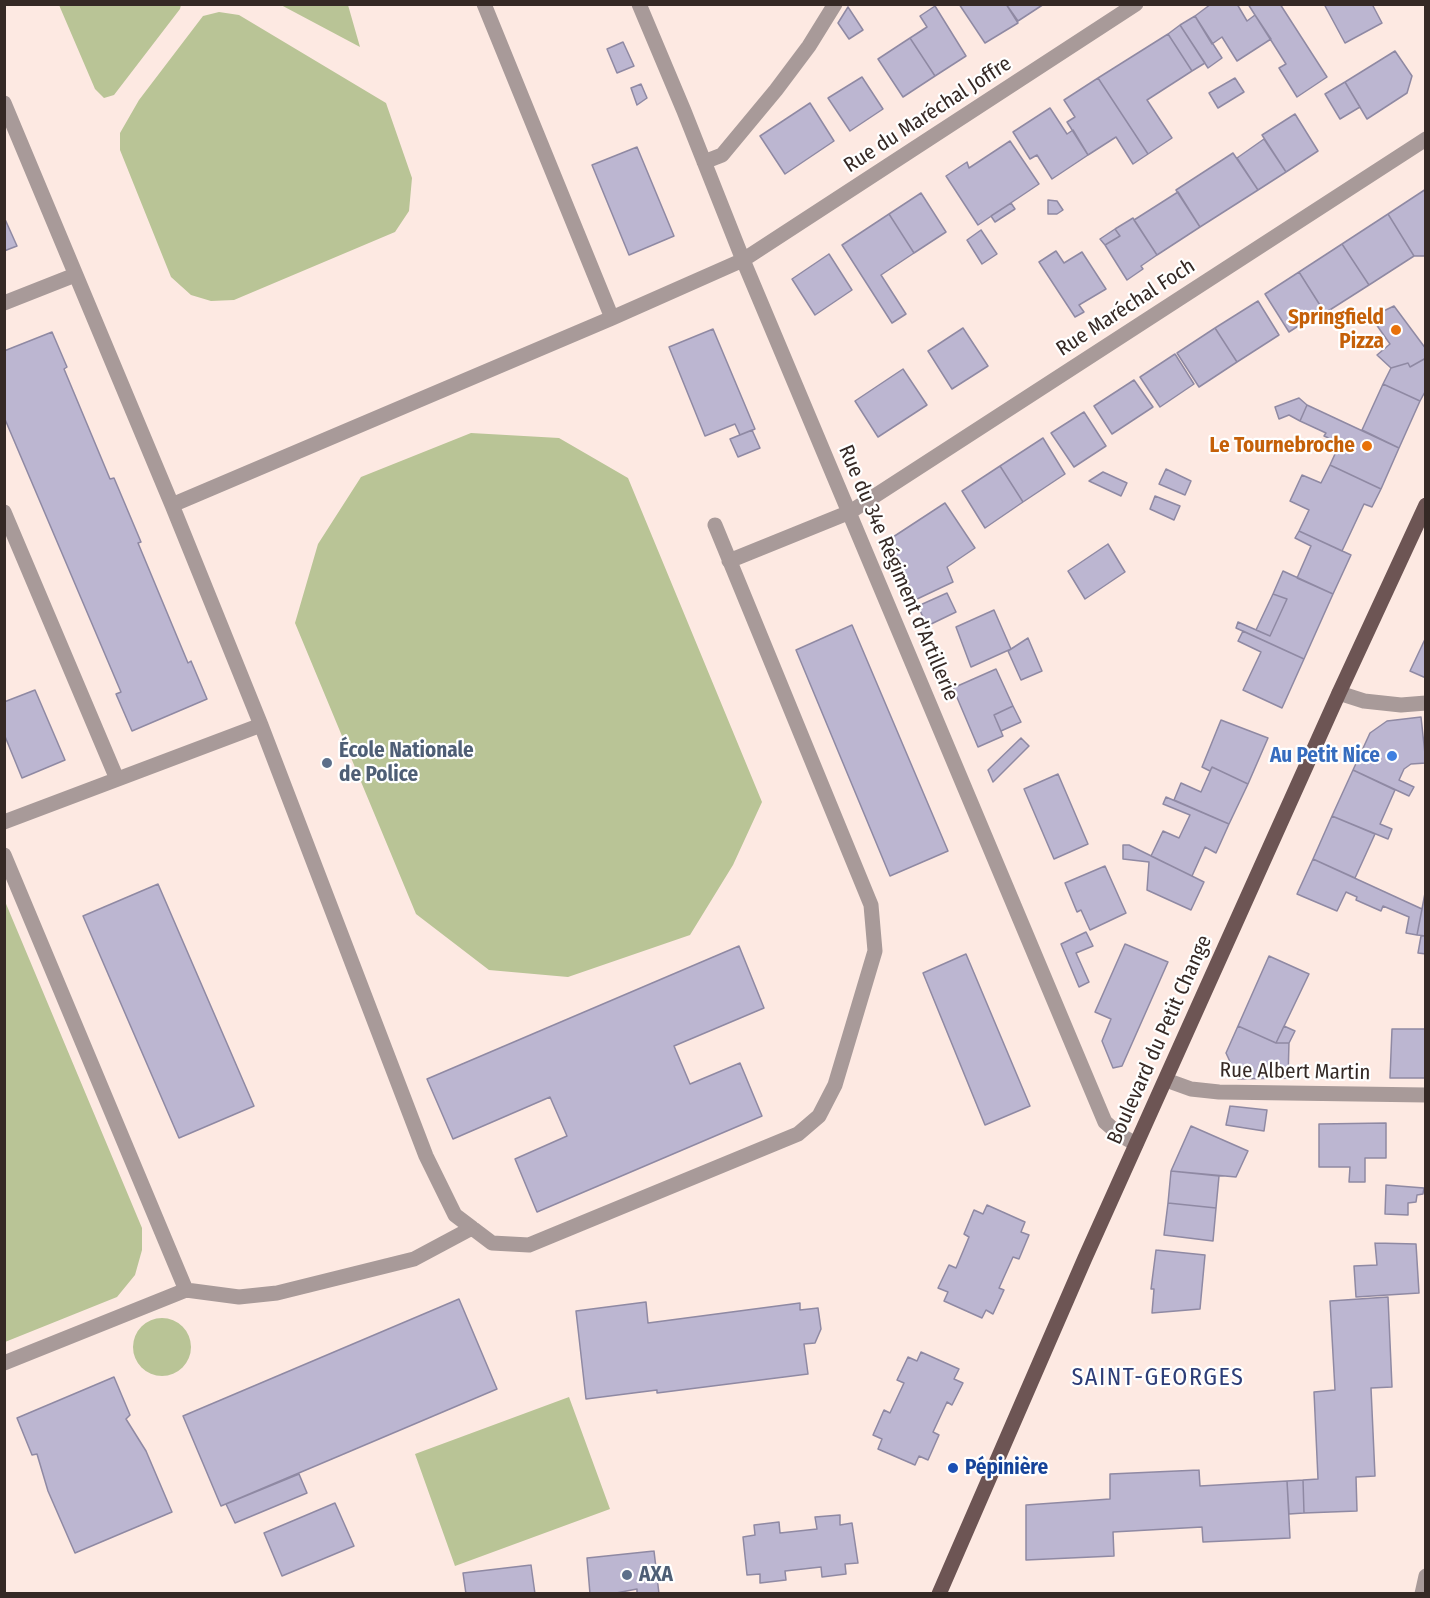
<!DOCTYPE html>
<html>
<head>
<meta charset="utf-8">
<style>
  body { margin:0 }
  #map { position:relative; width:1430px; height:1598px; overflow:hidden; background:#fde9e2; font-family:"Fira Sans Condensed",sans-serif }
  canvas { display:block }
  .frame { position:absolute; inset:0; border:6px solid #352925; pointer-events:none }
</style>
</head>
<body>
<div id="map">
<canvas width="1430" height="1598"></canvas>
<div class="frame"></div>
</div>
<script>
const ctx = document.querySelector('canvas').getContext('2d');
ctx.lineJoin = 'round';
function fillPath(path, color) {
  ctx.fillStyle = color;
  ctx.fill(path, 'evenodd');
}
function poly(rows) {
  const path = new Path2D();
  for (const r of rows) {
    if (r.length === 3) {
      path.moveTo(r[0] + r[2], r[1]);
      path.arc(r[0], r[1], r[2], 0, 2 * Math.PI);
      continue;
    }
    path.moveTo(r[0], r[1]);
    for (let i = 2; i < r.length; i += 2) path.lineTo(r[i], r[i + 1]);
  }
  return path;
}
function stroke(path, color, width, dash) {
  ctx.strokeStyle = color;
  ctx.lineWidth = width;
  ctx.lineCap = dash ? 'butt' : 'round';
  ctx.setLineDash(dash || []);
  ctx.stroke(path);
}
function drawText(font, color, halo, rows, align = 'center') {
  ctx.font = font + ' "Fira Sans Condensed",sans-serif';
  ctx.lineWidth = 4.5;
  ctx.setLineDash([]);
  ctx.textBaseline = 'middle';
  ctx.strokeStyle = halo;
  ctx.fillStyle = color;
  for (const [text, x, y, turn = 0] of rows) {
    ctx.save();
    ctx.translate(x, y);
    ctx.rotate((+turn || 0) * Math.PI / 180);
    ctx.textAlign = isNaN(turn) ? turn : align;
    if (halo) ctx.strokeText(text, 0, 0);
    ctx.fillText(text, 0, 0);
    ctx.restore();
  }
}
fillPath(poly([
  [59,5,181,5,180,9,114,95,104,98,95,89],
  [281,5,348,5,360,47],
  [219,12,239,15,386,103,412,178,409,211,395,232,234,300,211,301,191,295,171,277,120,150,120,133,139,100,203,16],
  [471,433,559,438,628,478,762,802,733,865,690,935,568,977,489,970,416,914,295,623,318,544,361,477],
  [4,899,142,1228,142,1250,135,1275,117,1297,5,1342],
  [162,1347,29],
  [569,1397,610,1509,455,1566,415,1454]
]), '#b9c496');
const building = poly([
  [959,4,1006,4,1018,23,985,43,959,4],
  [1006,4,1044,4,1018,21,1006,4],
  [1211,4,1237,4,1247,21,1255,15,1271,39,1237,61,1222,37,1212,44,1195,16,1211,4],
  [1248,4,1280,4,1327,77,1297,97,1279,68,1286,64,1248,4],
  [1324,4,1372,4,1382,23,1345,43,1324,4],
  [935,6,966,56,935,76,910,38,927,27,920,16,935,6],
  [848,7,863,30,849,39,838,23,848,7],
  [1195,16,1222,58,1208,68,1180,25,1195,16],
  [1180,25,1205,63,1192,71,1168,34,1180,25],
  [1168,34,1192,71,1147,100,1172,138,1148,154,1098,78,1168,34],
  [910,38,935,76,903,97,878,59,910,38],
  [623,42,634,66,617,73,607,49,623,42],
  [1395,51,1412,76,1407,93,1367,119,1345,82,1395,51],
  [862,77,883,109,850,131,828,98,862,77],
  [1098,78,1148,154,1133,164,1116,137,1088,155,1067,122,1075,117,1064,100,1098,78],
  [1235,78,1244,92,1218,108,1209,93,1235,78],
  [1345,82,1360,107,1340,119,1325,94,1345,82],
  [641,84,647,98,637,105,631,88,641,84],
  [810,103,834,141,785,174,760,136,810,103],
  [1050,108,1067,134,1073,130,1088,155,1052,179,1037,155,1030,159,1013,132,1050,108],
  [1295,114,1318,151,1286,172,1262,135,1295,114],
  [1264,139,1286,172,1258,190,1237,158,1264,139],
  [1010,141,1039,184,978,225,946,176,967,162,969,168,1010,141],
  [637,147,674,236,629,255,592,165,637,147],
  [1233,153,1258,190,1200,227,1176,190,1233,153],
  [1426,189,1426,256,1414,256,1388,214,1426,189],
  [1178,192,1200,227,1157,255,1134,220,1178,192],
  [921,193,946,232,914,253,889,214,921,193],
  [1048,200,1057,201,1063,210,1057,214,1048,214,1048,200],
  [1011,203,1015,209,995,222,991,216,1011,203],
  [889,214,914,253,881,275,906,314,892,323,842,245,889,214],
  [1388,214,1414,256,1369,285,1342,244,1388,214],
  [4,217,17,246,4,251,4,217],
  [1133,218,1157,255,1141,266,1143,269,1127,280,1105,245,1120,236,1115,229,1133,218],
  [1115,229,1120,236,1105,245,1100,239,1115,229],
  [981,230,997,254,982,264,967,240,981,230],
  [1342,244,1369,285,1325,313,1299,272,1342,244],
  [1056,251,1064,263,1082,252,1106,289,1079,305,1084,312,1075,317,1039,262,1056,251],
  [829,254,852,290,815,315,792,279,829,254],
  [1299,272,1323,310,1289,332,1265,294,1299,272],
  [1258,301,1279,335,1237,362,1215,328,1258,301],
  [1394,306,1426,349,1426,358,1410,367,1408,363,1391,368,1377,355,1390,344,1371,317,1394,306],
  [963,328,988,366,952,389,928,351,963,328],
  [1215,328,1237,362,1199,387,1177,353,1215,328],
  [713,329,755,429,740,435,735,424,705,436,669,347,713,329],
  [52,332,67,367,64,369,110,479,114,478,141,542,138,543,188,663,191,661,207,699,132,731,116,694,121,692,4,417,4,351,52,332],
  [1175,354,1194,384,1160,407,1140,377,1175,354],
  [1426,358,1426,390,1420,401,1383,384,1391,368,1408,363,1410,367,1426,358],
  [903,369,927,405,878,437,855,401,903,369],
  [1134,380,1153,407,1112,434,1094,406,1134,380],
  [1383,384,1420,401,1399,448,1362,430,1383,384],
  [1299,398,1307,405,1300,421,1289,415,1279,419,1275,407,1299,398],
  [1307,405,1399,448,1381,489,1330,465,1340,443,1324,436,1326,433,1300,421,1307,405],
  [1084,412,1106,446,1074,467,1051,433,1084,412],
  [752,430,760,448,738,457,730,439,752,430],
  [1043,438,1065,474,1023,502,1000,466,1043,438],
  [1330,465,1381,489,1372,507,1364,504,1342,551,1299,531,1309,510,1290,501,1302,475,1321,483,1330,465],
  [1000,466,1023,502,985,528,962,491,1000,466],
  [1166,469,1191,481,1185,495,1159,484,1166,469],
  [1103,472,1127,483,1121,496,1089,481,1103,472],
  [1155,496,1180,506,1174,520,1150,509,1155,496],
  [945,503,975,548,947,567,953,582,915,600,890,539,945,503],
  [1299,531,1351,555,1333,594,1297,578,1311,546,1295,538,1299,531],
  [1108,544,1125,572,1085,599,1068,571,1108,544],
  [1283,571,1333,594,1304,659,1236,628,1238,622,1270,636,1287,599,1273,594,1283,571],
  [947,593,956,612,927,626,918,606,947,593],
  [1273,594,1287,599,1270,636,1256,630,1273,594],
  [994,610,1011,649,971,667,956,627,994,610],
  [852,625,948,851,890,876,796,650,852,625],
  [1243,631,1304,659,1282,708,1243,690,1261,652,1238,641,1243,631],
  [1426,637,1426,678,1410,671,1426,637],
  [1028,638,1042,671,1021,680,1008,651,1028,638],
  [996,669,1013,706,994,715,1003,736,978,747,953,688,996,669],
  [35,690,65,760,22,778,4,734,4,702,35,690],
  [1013,706,1021,722,1001,731,994,715,1013,706],
  [1421,717,1426,763,1411,764,1404,769,1399,780,1414,787,1409,796,1353,770,1370,733,1387,721,1421,717],
  [1221,720,1268,738,1248,784,1212,767,1210,771,1202,767,1221,720],
  [1021,738,1029,746,993,782,988,770,1021,738],
  [1212,767,1248,784,1229,824,1174,800,1181,783,1201,792,1212,767],
  [1353,770,1395,790,1380,824,1392,829,1388,839,1332,816,1353,770],
  [1058,774,1088,844,1054,859,1024,789,1058,774],
  [1166,797,1229,824,1216,853,1205,847,1192,876,1151,856,1163,831,1179,838,1190,815,1163,804,1166,797],
  [1332,816,1375,834,1355,878,1313,859,1332,816],
  [1123,845,1129,845,1204,882,1191,910,1147,890,1149,862,1123,859,1123,845],
  [1313,859,1422,909,1417,935,1406,933,1409,917,1383,906,1381,911,1356,900,1357,897,1346,892,1337,911,1297,894,1313,859],
  [1105,866,1126,913,1090,930,1081,910,1077,912,1065,883,1105,866],
  [158,884,254,1106,179,1138,83,916,158,884],
  [1426,888,1426,936,1417,935,1426,888],
  [1086,932,1093,946,1076,953,1089,982,1079,987,1061,944,1086,932],
  [1421,936,1426,936,1426,954,1418,953,1421,936],
  [1125,944,1168,962,1122,1066,1113,1068,1102,1041,1111,1019,1095,1012,1125,944],
  [739,946,764,1008,674,1046,690,1084,740,1063,762,1116,537,1212,515,1159,567,1136,550,1097,453,1139,427,1079,739,946],
  [966,954,1030,1106,985,1125,923,973,966,954],
  [1269,956,1309,974,1276,1043,1238,1026,1269,956],
  [1238,1026,1276,1043,1289,1043,1288,1078,1238,1079,1226,1053,1238,1026],
  [1284,1026,1295,1031,1289,1043,1276,1043,1284,1026],
  [1392,1029,1426,1029,1426,1078,1390,1078,1392,1029],
  [1230,1106,1267,1110,1264,1131,1226,1125,1230,1106],
  [1386,1123,1386,1158,1365,1158,1365,1182,1349,1182,1350,1167,1319,1167,1319,1124,1386,1123],
  [1191,1126,1248,1151,1236,1177,1171,1171,1191,1126],
  [1171,1171,1219,1176,1216,1208,1168,1203,1171,1171],
  [1386,1185,1424,1188,1423,1194,1417,1195,1416,1202,1408,1203,1408,1215,1385,1214,1386,1185],
  [1168,1203,1216,1208,1213,1241,1164,1235,1168,1203],
  [987,1205,1025,1222,1021,1232,1029,1235,1019,1259,1013,1257,999,1288,1004,1290,993,1314,986,1310,982,1318,944,1301,948,1292,938,1288,949,1265,956,1268,969,1237,964,1234,974,1210,983,1214,987,1205],
  [1375,1243,1416,1244,1419,1293,1356,1297,1354,1266,1377,1265,1375,1243],
  [1156,1250,1205,1255,1200,1309,1152,1313,1154,1289,1151,1289,1156,1250],
  [1388,1297,1392,1387,1371,1388,1375,1476,1356,1477,1357,1511,1304,1513,1303,1480,1318,1479,1314,1392,1335,1390,1330,1301,1388,1297],
  [459,1299,497,1389,221,1506,183,1416,459,1299],
  [646,1302,648,1323,800,1303,800,1310,818,1308,821,1329,815,1343,804,1344,808,1374,657,1393,657,1390,586,1399,576,1311,646,1302],
  [921,1352,959,1369,954,1379,963,1383,952,1405,947,1402,933,1432,939,1435,928,1460,919,1456,915,1465,878,1449,882,1439,873,1435,884,1410,890,1413,904,1383,897,1380,908,1357,917,1361,921,1352],
  [114,1377,130,1415,126,1419,146,1451,172,1512,75,1553,48,1491,37,1454,32,1455,17,1418,114,1377],
  [1199,1470,1200,1486,1287,1481,1290,1538,1203,1542,1202,1527,1113,1532,1114,1556,1026,1560,1026,1505,1110,1499,1110,1474,1199,1470],
  [299,1474,307,1493,235,1523,226,1504,299,1474],
  [1303,1480,1304,1513,1289,1514,1287,1481,1303,1480],
  [335,1503,354,1546,282,1576,264,1533,335,1503],
  [840,1515,840,1525,852,1523,858,1563,845,1564,846,1574,822,1577,821,1567,785,1571,786,1580,760,1583,760,1574,747,1575,743,1537,755,1535,754,1525,779,1522,780,1533,817,1529,815,1517,840,1515],
  [654,1551,659,1594,637,1594,637,1589,611,1594,590,1594,587,1558,654,1551],
  [531,1565,535,1594,466,1594,463,1573,531,1565]
]);
fillPath(building, '#bcb6d1');
stroke(building, '#8f89a3', 1.5);
stroke(poly([
  [484,4,612,318],
  [639,4,684,111,743,260,1105,1122,1120,1135,1136,1144],
  [4,103,172,505,261,725,426,1156,455,1215,492,1243,529,1245,798,1134,819,1116,835,1085,875,951,871,905,715,525],
  [704,162,722,155,776,90,809,46,835,4],
  [4,303,75,275],
  [172,505,612,318,743,260,1136,4],
  [4,512,117,779],
  [729,561,850,512,1426,139],
  [1339,693,1364,701,1401,705,1426,703],
  [4,822,261,725],
  [4,855,186,1290,4,1363],
  [1166,1080,1191,1089,1219,1092,1426,1095],
  [186,1290,239,1297,277,1293,414,1259,472,1228],
  [1422,1594,1426,1576]
]), '#a89a99', 15);
stroke(poly([
  [939,1594,1085,1258,1339,693,1426,505]
]), '#6d5554', 15);
for (const [x, y, r, color] of [
  [1396,330,6,"#e8710a"],
  [1367,446,6,"#e8710a"],
  [1392,756,6,"#3f7fe0"],
  [327,763,6,"#5c6f8a"],
  [953,1468,6,"#1a4fb4"],
  [627,1575,6,"#5c6f8a"]
]) {
  const dot = new Path2D();
  dot.arc(x, y, r, 0, 2 * Math.PI);
  ctx.fillStyle = color;
  ctx.fill(dot);
  stroke(dot, '#fff', 2);
}
drawText('21px', '#352925', '#fff', [
  ["Rue du Maréchal Joffre",928,115,-33],
  ["Rue Maréchal Foch",1126,308,-33],
  ["Rue du 34e Régiment d'Artillerie",898,573,67],
  ["Boulevard du Petit Change",1160,1040,-66],
  ["Rue Albert Martin",1295,1072,1]
]);
drawText('bold 21px', '#c56008', '#fff', [
  ["Springfield",1384,318],
  ["Pizza",1384,342],
  ["Le Tournebroche",1355,446]
], 'right');
drawText('bold 21px', '#4e5e75', '#fff', [
  ["École Nationale",339,751],
  ["de Police",339,775],
  ["AXA",639,1575]
], 'left');
drawText('bold 21px', '#366cbe', '#fff', [
  ["Au Petit Nice",1380,756]
], 'right');
drawText('bold 21px', '#164399', '#fff', [
  ["Pépinière",965,1468]
], 'left');
ctx.letterSpacing = '1.5px';
drawText('24px', '#2d3d77', '#fff', [
  ["SAINT-GEORGES",1158,1378]
]);
ctx.letterSpacing = '0px';
</script>
</body>
</html>
